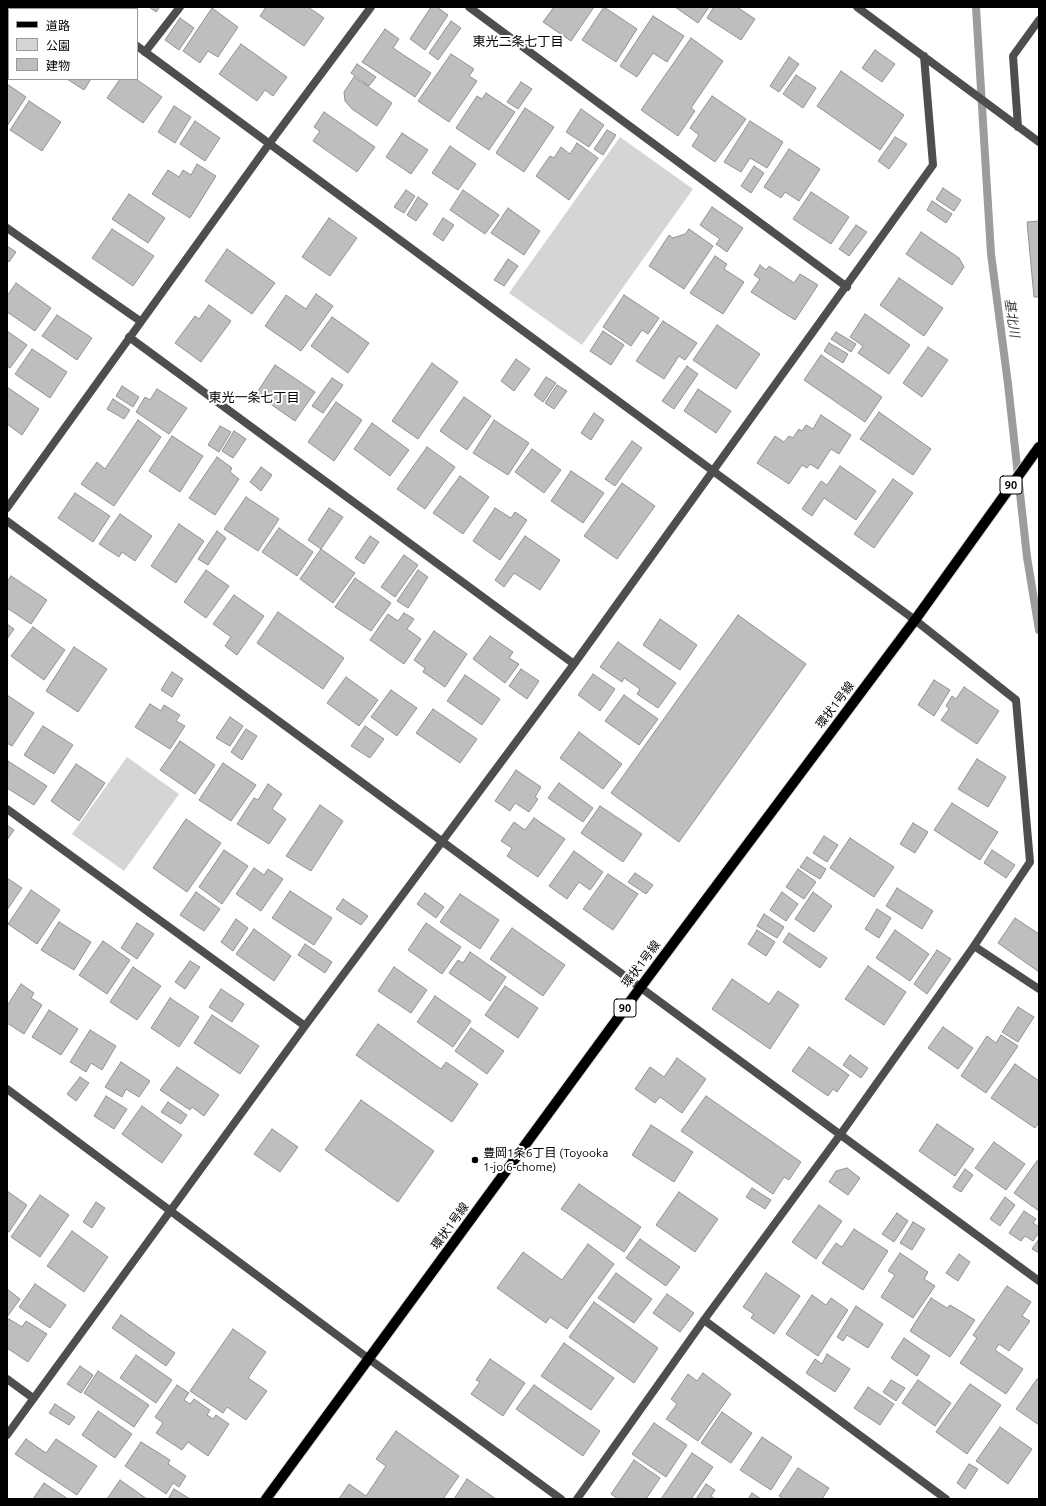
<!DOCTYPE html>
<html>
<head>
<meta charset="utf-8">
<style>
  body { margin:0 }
  #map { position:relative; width:1046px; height:1506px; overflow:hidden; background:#fff; font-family:Ubuntu,"Noto Sans JP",sans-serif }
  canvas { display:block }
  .frame { position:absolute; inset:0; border:8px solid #000; pointer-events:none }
  .legend { position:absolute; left:8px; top:8px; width:130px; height:72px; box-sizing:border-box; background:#fff; border:1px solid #999; margin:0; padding:5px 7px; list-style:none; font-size:12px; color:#000 }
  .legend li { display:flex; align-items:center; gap:8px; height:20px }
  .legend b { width:20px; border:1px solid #999 }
</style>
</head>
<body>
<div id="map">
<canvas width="1046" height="1506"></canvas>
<div class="frame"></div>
<ul class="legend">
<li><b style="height:5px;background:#000"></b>道路</li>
<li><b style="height:11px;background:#d5d5d5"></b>公園</li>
<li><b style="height:11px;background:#bebebe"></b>建物</li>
</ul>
</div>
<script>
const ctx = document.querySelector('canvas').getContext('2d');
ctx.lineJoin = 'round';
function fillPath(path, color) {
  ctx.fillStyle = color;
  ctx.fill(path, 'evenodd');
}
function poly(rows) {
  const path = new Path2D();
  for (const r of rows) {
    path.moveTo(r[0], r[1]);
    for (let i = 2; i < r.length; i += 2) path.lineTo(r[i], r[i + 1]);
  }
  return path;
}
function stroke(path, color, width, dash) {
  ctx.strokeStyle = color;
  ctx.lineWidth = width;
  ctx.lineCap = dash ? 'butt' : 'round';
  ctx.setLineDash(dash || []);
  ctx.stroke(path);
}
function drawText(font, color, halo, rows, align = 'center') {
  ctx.font = font + ' Ubuntu,"Noto Sans JP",sans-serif';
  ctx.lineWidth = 4;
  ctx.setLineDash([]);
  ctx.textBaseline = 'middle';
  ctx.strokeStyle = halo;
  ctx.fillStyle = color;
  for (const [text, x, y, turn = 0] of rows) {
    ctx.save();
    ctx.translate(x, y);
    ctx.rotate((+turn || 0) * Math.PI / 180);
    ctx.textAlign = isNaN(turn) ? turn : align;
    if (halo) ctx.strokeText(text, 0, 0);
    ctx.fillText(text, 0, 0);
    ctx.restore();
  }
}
fillPath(poly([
  [620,137,693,189,582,345,509,293],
  [127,757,179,794,124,871,72,834]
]), '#d5d5d5');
stroke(poly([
  [976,7,991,254,1008,384,1027,557,1039,630]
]), '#9c9c9c', 8);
const building = poly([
  [7,7,15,7,9,9,7,18,7,7],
  [149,7,160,7,156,12,149,7],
  [266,7,308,7,324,18,304,46,260,16,266,7],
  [431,7,437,7,448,15,425,50,410,39,431,7],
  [554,7,594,7,571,41,543,22,554,7],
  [604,7,637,29,616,62,582,40,604,7],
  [675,7,709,7,698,23,675,7],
  [714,7,737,7,755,19,741,40,707,18,714,7],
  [212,8,238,27,218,57,208,51,200,63,183,51,212,8],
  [653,16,684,36,667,62,653,53,637,77,620,66,653,16],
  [180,18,194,28,179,50,165,40,180,18],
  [451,21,461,28,438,60,429,53,451,21],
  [385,29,399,39,393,48,431,73,415,97,362,62,385,29],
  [691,38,723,61,691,108,695,111,678,136,641,110,691,38],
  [241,44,287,77,273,96,265,90,257,101,219,74,241,44],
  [875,50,895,64,882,82,862,68,875,50],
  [451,54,474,69,469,76,477,81,449,122,418,101,451,54],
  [789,57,799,64,779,92,770,86,789,57],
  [357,64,376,77,369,86,351,73,357,64],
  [841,71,904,115,880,150,817,106,841,71],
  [796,75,816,88,803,108,783,94,796,75],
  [354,77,392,103,377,126,352,109,345,101,344,92,354,77],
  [67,79,91,79,84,90,67,79],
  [120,79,136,79,162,97,143,123,107,98,120,79],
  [521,82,532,89,518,109,507,102,521,82],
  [7,84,26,97,7,126,7,84],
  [486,93,515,112,489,150,456,128,477,96,482,99,486,93],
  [712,96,746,119,715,162,692,146,699,135,690,128,712,96],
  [29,101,61,122,42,151,10,130,29,101],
  [174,106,191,117,175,143,158,132,174,106],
  [525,108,554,127,524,172,496,153,525,108],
  [581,109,604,125,589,147,566,132,581,109],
  [324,112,375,147,357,172,313,141,320,131,314,127,324,112],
  [195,121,220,138,205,161,180,144,195,121],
  [750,121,783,142,767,168,750,158,741,172,724,162,750,121],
  [607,130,616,135,603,155,594,149,607,130],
  [402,133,428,150,411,174,386,157,402,133],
  [895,137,907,144,889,169,878,161,895,137],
  [577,143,598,158,569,200,536,176,550,156,554,158,561,147,570,154,577,143],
  [450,146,476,164,458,190,432,173,450,146],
  [789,149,820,169,799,201,785,192,781,198,764,187,789,149],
  [197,164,216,176,190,218,152,194,168,170,179,177,183,170,191,175,197,164],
  [754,166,764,173,751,193,741,186,754,166],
  [943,188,961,200,954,211,936,199,943,188],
  [406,190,415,196,404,213,394,207,406,190],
  [463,190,499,215,485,234,450,210,463,190],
  [811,192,849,217,831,244,793,219,811,192],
  [129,194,165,218,148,243,112,219,129,194],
  [418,197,428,204,416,221,407,215,418,197],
  [932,201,952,214,946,223,927,210,932,201],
  [712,207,743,228,727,252,716,244,720,239,700,225,712,207],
  [508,208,540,231,524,255,491,233,508,208],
  [329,218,357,238,330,276,302,257,329,218],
  [443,218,454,225,443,241,433,234,443,218],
  [1039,221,1039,297,1034,297,1027,222,1039,221],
  [856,225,867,232,849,256,839,249,856,225],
  [112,229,154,256,133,286,92,258,112,229],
  [689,229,713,246,684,289,649,266,669,235,673,238,685,234,689,229],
  [921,232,959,258,964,267,952,285,906,254,921,232],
  [7,246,16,252,9,262,7,260,7,246],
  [227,249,275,283,252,314,205,281,227,249],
  [715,256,727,264,724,269,744,282,723,314,690,293,715,256],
  [508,259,518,266,504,286,494,280,508,259],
  [760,265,766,270,769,266,794,283,800,274,818,285,795,320,751,292,760,279,754,275,760,265],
  [899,278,943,308,924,336,880,305,899,278],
  [16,283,51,308,35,331,7,312,7,296,16,283],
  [316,294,333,306,301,351,265,326,286,295,306,309,316,294],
  [624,295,659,318,648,334,642,330,631,346,603,327,624,295],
  [209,305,231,321,201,362,175,343,195,316,199,319,209,305],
  [865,314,910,345,889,374,858,353,863,346,850,337,865,314],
  [57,315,92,338,77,360,42,336,57,315],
  [332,317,369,343,348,373,311,346,332,317],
  [663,321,697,343,685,360,679,356,664,379,636,361,663,321],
  [717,325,760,354,736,389,693,360,717,325],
  [7,331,27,345,10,368,7,366,7,331],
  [603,331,624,345,611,365,590,351,603,331],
  [836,332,856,344,851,352,831,339,836,332],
  [829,343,848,354,843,363,824,351,829,343],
  [928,347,948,360,922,397,903,383,928,347],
  [32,349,67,372,50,398,15,374,32,349],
  [821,355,882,397,865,422,804,380,821,355],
  [516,359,530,369,514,391,501,381,516,359],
  [432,363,458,382,418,439,392,421,432,363],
  [275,365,315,392,295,421,256,394,275,365],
  [687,366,698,374,674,409,662,401,687,366],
  [546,377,556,383,543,402,534,395,546,377],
  [332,378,343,385,323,413,312,406,332,378],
  [557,385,567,391,554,409,545,403,557,385],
  [122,386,139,397,133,407,116,396,122,386],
  [7,387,39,409,22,435,7,424,7,387],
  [157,389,187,408,169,434,136,412,145,397,150,400,157,389],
  [698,389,731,411,716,433,684,411,698,389],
  [464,397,491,416,467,450,440,431,464,397],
  [113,399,130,410,124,419,107,409,113,399],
  [336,402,362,420,334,461,308,442,336,402],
  [879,412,931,449,913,475,860,439,879,412],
  [594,413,604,420,591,440,581,433,594,413],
  [821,415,851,435,839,454,831,449,818,469,810,464,807,468,802,465,789,484,757,463,775,436,784,442,789,436,793,438,799,429,802,431,806,425,813,429,821,415],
  [138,420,161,437,114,506,81,484,97,462,105,469,138,420],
  [494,420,529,443,508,475,473,453,494,420],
  [372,423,409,450,390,476,354,449,372,423],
  [220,426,231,432,219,452,208,445,220,426],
  [234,431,246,439,233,458,222,451,234,431],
  [172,436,203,456,180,492,149,471,172,436],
  [632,441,642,448,615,486,605,479,632,441],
  [427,447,455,467,425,509,397,489,427,447],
  [532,449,561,470,544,493,515,472,532,449],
  [217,457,232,468,230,472,239,479,215,515,189,498,217,457],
  [840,466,876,491,856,520,824,498,812,516,802,509,821,481,827,485,840,466],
  [261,467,272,475,261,491,250,482,261,467],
  [571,471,604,493,583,523,551,501,571,471],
  [460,476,489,497,463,534,433,513,460,476],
  [893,479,913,493,874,548,854,534,893,479],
  [622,483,655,506,617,559,584,536,622,483],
  [75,493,110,516,93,542,58,518,75,493],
  [246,497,279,519,258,551,224,529,246,497],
  [329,508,343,517,321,549,308,540,329,508],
  [495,508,511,518,515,512,527,520,500,560,473,541,495,508],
  [120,514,152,536,135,561,122,552,119,557,99,544,120,514],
  [179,524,204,541,176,583,151,566,179,524],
  [279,528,313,552,297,576,262,552,279,528],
  [217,531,226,538,208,565,198,559,217,531],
  [370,536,379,542,364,564,355,558,370,536],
  [525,536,560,560,540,590,514,573,504,587,495,580,525,536],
  [321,549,355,573,333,603,300,579,321,549],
  [404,555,418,565,395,597,381,587,404,555],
  [206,570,229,586,206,618,184,602,206,570],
  [418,570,428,577,408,608,397,601,418,570],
  [11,576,47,600,31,624,7,608,7,582,11,576],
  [355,578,391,603,371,631,335,607,355,578],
  [234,595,264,616,237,655,225,646,231,637,213,624,234,595],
  [278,612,344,658,323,689,257,643,278,612],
  [404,613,414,619,407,629,421,639,404,664,370,640,388,614,398,621,404,613],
  [738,615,806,664,679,842,611,793,738,615],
  [660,619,697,645,680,670,643,645,660,619],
  [7,624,14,629,7,639,7,624],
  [33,627,65,650,44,680,11,656,33,627],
  [434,631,467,654,445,687,423,672,425,668,414,660,434,631],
  [490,636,513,652,509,658,519,664,505,683,473,659,490,636],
  [618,642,676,683,658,708,637,694,640,689,624,678,622,682,600,667,618,642],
  [74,647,107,669,78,712,46,691,74,647],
  [521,669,539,681,527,699,509,686,521,669],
  [172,672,183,679,172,697,161,690,172,672],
  [593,674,615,689,600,711,578,695,593,674],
  [465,675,500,699,482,725,447,701,465,675],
  [346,677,378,700,359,726,327,703,346,677],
  [934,680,950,690,934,716,918,705,934,680],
  [964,687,999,711,977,744,941,720,949,709,946,706,952,696,956,699,964,687],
  [391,690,417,708,397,736,371,717,391,690],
  [7,695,34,713,12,746,7,743,7,695],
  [624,695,658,719,639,745,605,721,624,695],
  [150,704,161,711,164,705,180,715,176,721,185,726,170,749,135,727,150,704],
  [433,709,477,739,460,763,416,733,433,709],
  [230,717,243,726,230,746,216,738,230,717],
  [43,726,73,745,54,774,24,755,43,726],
  [365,726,384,739,370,758,351,746,365,726],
  [246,729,257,736,242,760,231,752,246,729],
  [579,732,622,764,603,789,560,758,579,732],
  [180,741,215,765,195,794,160,770,180,741],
  [977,759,1006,777,988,807,958,789,977,759],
  [8,761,47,786,34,805,7,788,8,761],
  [223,763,256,785,231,821,199,800,223,763],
  [76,764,105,783,79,821,51,801,76,764],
  [516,770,541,787,535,797,538,799,529,812,515,803,510,811,495,801,516,770],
  [559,783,593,808,583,822,548,798,559,783],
  [268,784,282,794,272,809,286,819,269,844,237,824,254,798,258,800,268,784],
  [952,803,998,832,980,860,934,830,952,803],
  [320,805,343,821,311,871,286,856,320,805],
  [600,806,642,834,623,862,581,833,600,806],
  [534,818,565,839,538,877,507,856,512,848,501,841,514,822,525,830,534,818],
  [186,819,221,843,187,892,153,868,186,819],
  [913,823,928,832,915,853,900,844,913,823],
  [7,825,14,830,7,840,7,825],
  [824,836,838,845,827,862,813,853,824,836],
  [850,838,894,867,874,897,830,868,850,838],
  [224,850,248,866,222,904,199,887,224,850],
  [992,850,1015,865,1006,878,984,863,992,850],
  [574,851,603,872,590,890,579,882,567,899,549,886,574,851],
  [807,857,826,869,820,879,800,867,807,857],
  [254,868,264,875,268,869,283,879,261,911,236,894,254,868],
  [798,869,816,882,804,899,786,887,798,869],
  [635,873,653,885,646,894,628,882,635,873],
  [608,874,638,894,613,930,583,909,608,874],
  [7,878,22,888,7,910,7,878],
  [897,888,933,911,922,929,886,906,897,888],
  [31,890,60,910,37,944,8,924,31,890],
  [290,891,332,918,314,945,272,918,290,891],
  [196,892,220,909,204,931,180,915,196,892],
  [782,892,798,904,786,921,770,910,782,892],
  [813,892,832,906,814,932,795,919,813,892],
  [425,893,444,907,436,918,417,904,425,893],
  [460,894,499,920,480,949,440,922,460,894],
  [343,899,368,916,361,925,336,909,343,899],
  [877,909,891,918,879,938,865,929,877,909],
  [764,914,784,927,777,938,757,926,764,914],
  [1015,918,1039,934,1039,972,998,943,1015,918],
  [236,919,248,928,233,951,221,942,236,919],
  [59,922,91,942,74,970,41,950,59,922],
  [137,923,154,934,137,959,121,948,137,923],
  [426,923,461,947,442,974,408,950,426,923],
  [512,928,565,965,543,996,490,959,512,928],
  [254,929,291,956,274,981,236,954,254,929],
  [757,930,775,942,766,956,748,944,757,930],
  [895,930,929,954,910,981,876,958,895,930],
  [789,933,827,958,820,968,783,942,789,933],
  [103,941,130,960,107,994,79,975,103,941],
  [305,944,332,962,325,973,298,955,305,944],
  [937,950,951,959,927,994,914,984,937,950],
  [470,952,506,977,490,1001,449,973,458,960,463,963,470,952],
  [190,961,200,967,185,989,175,982,190,961],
  [868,966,906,992,884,1025,845,999,868,966],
  [133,967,161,986,137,1020,110,1002,133,967],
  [394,967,427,990,411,1013,378,991,394,967],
  [732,979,769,1004,778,991,799,1005,770,1049,712,1009,732,979],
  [21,984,34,993,31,998,42,1005,24,1034,7,1023,7,1006,21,984],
  [505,986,538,1008,518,1038,485,1015,505,986],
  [221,989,244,1004,232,1022,209,1007,221,989],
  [435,996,471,1021,453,1047,417,1022,435,996],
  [170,998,199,1017,179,1047,151,1028,170,998],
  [1018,1007,1034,1017,1018,1042,1002,1032,1018,1007],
  [49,1010,78,1029,61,1055,32,1037,49,1010],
  [212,1015,259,1046,240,1074,194,1043,212,1015],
  [378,1024,441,1069,446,1062,478,1084,452,1122,356,1055,378,1024],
  [943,1027,973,1048,958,1069,928,1048,943,1027],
  [471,1028,504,1051,487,1074,455,1051,471,1028],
  [90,1030,116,1046,102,1070,91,1063,86,1072,70,1062,90,1030],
  [1001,1035,1018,1046,986,1093,961,1076,987,1036,996,1043,1001,1035],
  [809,1047,849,1075,837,1092,833,1089,828,1096,792,1071,809,1047],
  [850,1055,868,1068,861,1078,843,1065,850,1055],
  [677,1058,706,1079,682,1113,660,1097,655,1103,635,1089,650,1067,664,1077,677,1058],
  [121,1062,150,1081,139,1097,126,1089,122,1097,105,1087,121,1062],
  [1015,1064,1039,1081,1039,1122,1035,1128,991,1098,1015,1064],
  [177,1067,219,1095,204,1116,192,1107,190,1110,160,1090,177,1067],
  [80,1077,89,1083,76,1101,67,1094,80,1077],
  [106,1096,127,1109,114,1129,94,1116,106,1096],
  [706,1096,801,1162,789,1180,784,1177,773,1194,681,1131,706,1096],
  [361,1100,434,1151,398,1202,325,1150,361,1100],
  [168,1102,187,1115,181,1124,161,1112,168,1102],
  [142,1106,182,1135,162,1163,122,1134,142,1106],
  [937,1124,974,1149,955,1176,919,1151,937,1124],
  [651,1125,693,1152,674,1182,632,1155,651,1125],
  [272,1129,298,1147,280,1172,254,1154,272,1129],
  [994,1142,1025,1164,1006,1190,975,1168,994,1142],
  [1037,1161,1039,1162,1039,1211,1014,1193,1037,1161],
  [847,1168,860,1178,848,1195,829,1182,836,1171,847,1168],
  [965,1169,973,1175,961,1192,953,1187,965,1169],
  [579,1184,641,1227,624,1252,561,1209,579,1184],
  [752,1188,771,1200,765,1209,746,1197,752,1188],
  [7,1191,27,1205,9,1232,7,1231,7,1191],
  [679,1192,718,1219,695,1252,656,1225,679,1192],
  [40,1195,69,1215,40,1257,11,1237,40,1195],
  [1005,1197,1015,1205,1000,1226,990,1219,1005,1197],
  [96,1202,105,1208,92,1228,83,1222,96,1202],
  [819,1205,842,1221,816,1259,792,1242,819,1205],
  [1024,1211,1036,1219,1033,1223,1039,1227,1039,1232,1033,1241,1025,1236,1021,1241,1009,1233,1024,1211],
  [897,1213,908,1221,894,1242,882,1234,897,1213],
  [913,1222,925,1229,912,1250,900,1243,913,1222],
  [854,1229,888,1251,863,1290,822,1263,836,1243,842,1247,854,1229],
  [72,1231,108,1257,84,1292,47,1266,72,1231],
  [640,1239,680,1267,666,1286,626,1258,640,1239],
  [1039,1239,1039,1253,1032,1249,1039,1239],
  [588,1244,614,1264,567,1329,550,1317,546,1323,497,1288,523,1252,562,1280,588,1244],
  [900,1253,928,1272,924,1279,935,1286,913,1318,881,1297,895,1275,888,1271,900,1253],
  [959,1254,970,1262,958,1281,946,1273,959,1254],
  [616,1273,652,1299,634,1323,598,1298,616,1273],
  [766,1273,800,1296,774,1334,751,1318,754,1314,743,1307,766,1273],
  [35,1284,66,1305,50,1328,19,1307,35,1284],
  [1007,1286,1031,1302,1022,1316,1030,1321,1009,1351,999,1344,995,1350,1023,1369,1006,1394,960,1363,977,1338,973,1335,1007,1286],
  [7,1289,20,1299,7,1317,7,1289],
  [667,1294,694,1313,680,1332,653,1313,667,1294],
  [812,1295,826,1305,831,1298,848,1310,818,1356,786,1334,812,1295],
  [931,1298,947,1308,950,1305,975,1320,950,1357,910,1331,931,1298],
  [594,1302,658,1348,634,1383,569,1337,594,1302],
  [856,1306,883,1324,868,1348,847,1335,843,1341,837,1337,856,1306],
  [121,1315,175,1353,166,1366,112,1328,121,1315],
  [9,1319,22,1327,26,1321,47,1334,28,1362,7,1348,7,1322,9,1319],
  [233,1329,266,1352,248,1378,267,1391,246,1420,227,1407,223,1413,190,1391,233,1329],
  [904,1338,930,1356,917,1376,891,1358,904,1338],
  [564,1343,614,1378,591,1410,541,1376,564,1343],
  [827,1354,850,1369,835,1392,806,1373,815,1359,822,1364,827,1354],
  [136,1355,172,1380,156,1403,120,1378,136,1355],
  [490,1359,525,1383,503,1416,471,1394,480,1382,476,1380,490,1359],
  [80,1366,93,1375,81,1393,67,1384,80,1366],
  [98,1371,149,1405,134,1427,84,1393,98,1371],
  [703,1373,731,1394,698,1441,666,1419,677,1404,671,1399,688,1374,697,1381,703,1373],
  [1037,1379,1039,1381,1039,1425,1016,1409,1037,1379],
  [891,1380,905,1388,896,1401,883,1392,891,1380],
  [918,1380,951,1403,935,1426,902,1403,918,1380],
  [970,1384,1001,1405,967,1454,936,1432,970,1384],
  [177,1385,189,1393,184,1400,190,1404,194,1399,210,1410,207,1415,213,1419,216,1415,229,1424,208,1456,188,1442,182,1450,156,1433,163,1423,155,1417,177,1385],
  [534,1385,600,1431,583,1456,516,1409,534,1385],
  [868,1387,894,1404,880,1425,854,1408,868,1387],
  [55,1404,75,1417,69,1425,49,1413,55,1404],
  [98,1411,132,1434,115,1458,82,1435,98,1411],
  [722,1412,752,1433,731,1463,701,1443,722,1412],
  [654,1423,687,1445,666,1477,632,1454,654,1423],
  [1000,1427,1032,1449,1008,1484,976,1461,1000,1427],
  [396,1431,459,1476,443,1499,339,1499,349,1484,366,1496,386,1466,376,1459,396,1431],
  [762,1437,792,1457,771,1490,740,1470,762,1437],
  [26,1439,46,1453,56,1439,97,1466,77,1495,15,1454,26,1439],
  [141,1442,170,1460,168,1464,186,1476,179,1487,173,1483,166,1494,125,1466,141,1442],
  [692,1453,713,1467,691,1499,661,1499,692,1453],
  [634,1460,660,1478,646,1499,618,1499,611,1494,634,1460],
  [969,1464,978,1469,965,1489,957,1483,969,1464],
  [798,1468,829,1488,822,1499,784,1499,779,1496,798,1468],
  [467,1479,496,1499,454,1499,467,1479],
  [120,1480,147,1499,107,1499,120,1480],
  [44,1483,68,1499,33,1499,44,1483],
  [706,1484,715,1490,711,1496,715,1499,696,1499,706,1484],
  [174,1489,190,1499,168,1499,174,1489],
  [752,1493,761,1499,748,1499,752,1493]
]);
fillPath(building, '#bebebe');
stroke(building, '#929292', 1);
const primary = poly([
  [266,1499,640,988,915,620,1039,447]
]);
stroke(primary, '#dbdbdb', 12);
stroke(poly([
  [145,52,180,7]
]), '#4e4e4e', 8);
stroke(poly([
  [85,7,87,9],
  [469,7,847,287],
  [857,7,1039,142],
  [137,46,915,620,1016,700,1030,862,974,946,840,1135,704,1320,577,1499],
  [1018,127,1013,56,1039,20],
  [7,228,140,321],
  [129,337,574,664],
  [7,508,269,144,371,7],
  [7,521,1039,1281],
  [7,809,305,1026],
  [974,946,1039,989],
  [7,1089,369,1359,561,1499],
  [704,1320,946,1499],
  [7,1379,33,1398],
  [7,1435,305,1026,574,664,933,165,924,56]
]), '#4e4e4e', 8);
stroke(primary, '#000', 10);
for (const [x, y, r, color] of [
  [475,1160,4,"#000"]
]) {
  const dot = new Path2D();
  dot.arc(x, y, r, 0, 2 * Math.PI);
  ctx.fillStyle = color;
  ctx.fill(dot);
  stroke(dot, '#fff', 1.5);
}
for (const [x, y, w] of [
  [1011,485,22],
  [625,1008,22]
]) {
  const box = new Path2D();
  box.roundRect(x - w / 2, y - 9, w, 18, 3);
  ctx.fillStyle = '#fff';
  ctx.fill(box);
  stroke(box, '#000', 1);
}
drawText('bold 11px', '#000', null, [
  ["90",1011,485],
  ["90",625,1008]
]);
drawText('12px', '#000', '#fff', [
  ["環状1号線",835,705,-53],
  ["環状1号線",641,964,-53],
  ["環状1号線",450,1226,-54]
]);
drawText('12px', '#000', '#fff', [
  ["豊岡1条6丁目 (Toyooka",483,1153],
  ["1-jo 6-chome)",483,1167]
], 'left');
drawText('13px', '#000', '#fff', [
  ["東光二条七丁目",518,42],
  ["東光一条七丁目",254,398]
]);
drawText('italic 13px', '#3d3d3d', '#fff', [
  ["基北川",1012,318,82]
]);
</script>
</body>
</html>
